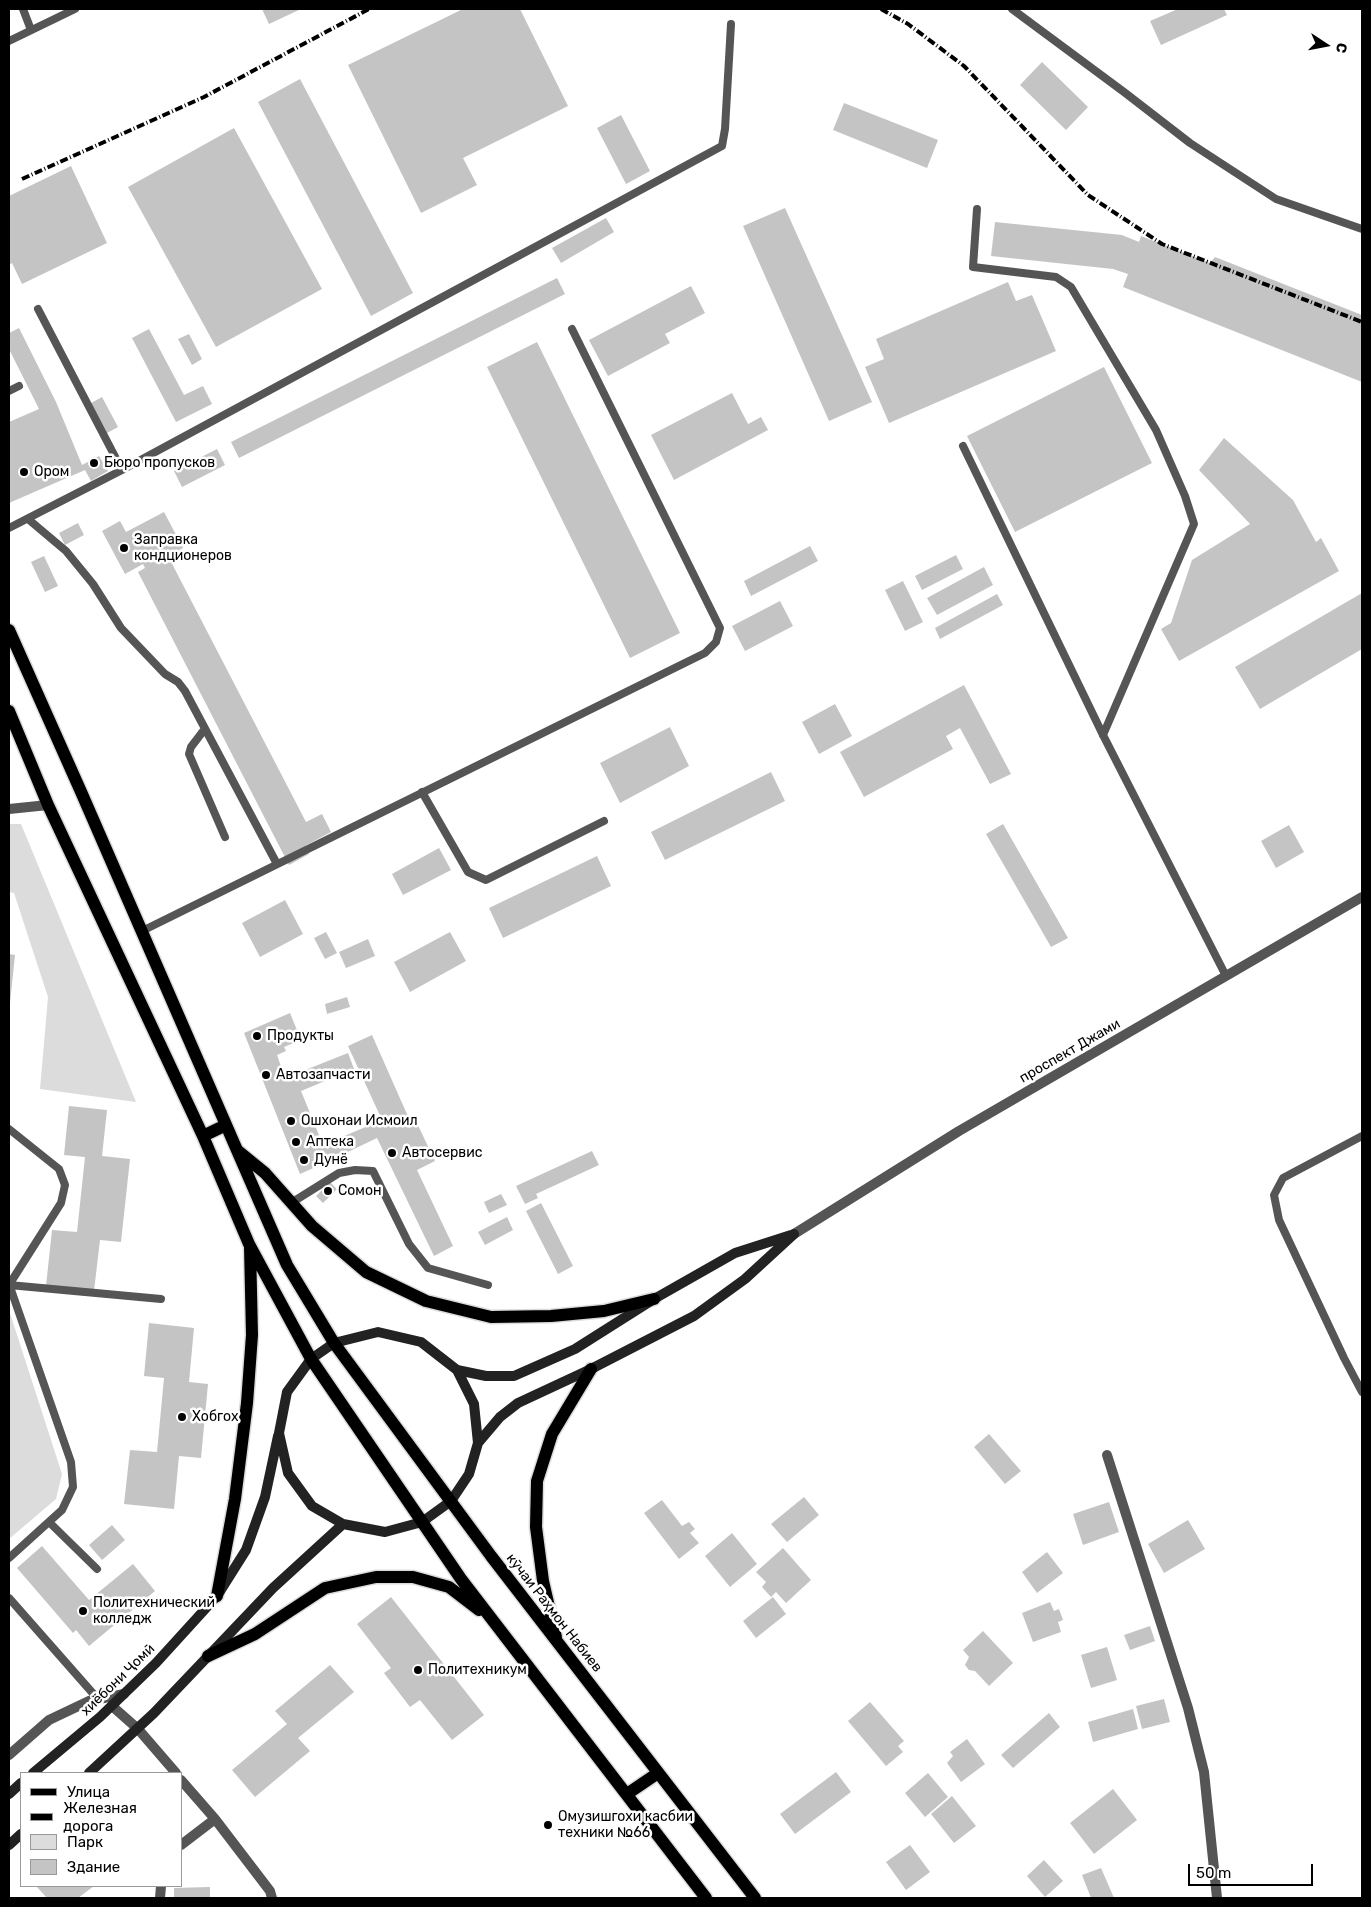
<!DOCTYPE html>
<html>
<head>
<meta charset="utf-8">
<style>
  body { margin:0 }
  #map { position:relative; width:1371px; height:1907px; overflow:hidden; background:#fff; font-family:Rubik,sans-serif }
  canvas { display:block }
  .frame { position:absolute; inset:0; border:10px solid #000; pointer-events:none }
  .legend { position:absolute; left:20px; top:1772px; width:162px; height:115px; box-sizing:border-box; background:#fff; border:1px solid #999; margin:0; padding:6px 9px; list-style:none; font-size:15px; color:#000 }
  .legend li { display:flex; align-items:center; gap:10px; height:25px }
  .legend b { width:25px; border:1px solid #999 }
  .north { position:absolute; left:1301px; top:20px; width:50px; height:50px; -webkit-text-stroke:4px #fff; paint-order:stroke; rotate:101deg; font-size:14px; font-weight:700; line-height:20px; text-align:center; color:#000 }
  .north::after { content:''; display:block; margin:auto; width:18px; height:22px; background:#000; clip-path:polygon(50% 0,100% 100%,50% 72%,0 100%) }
  .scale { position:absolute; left:1188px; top:1864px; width:125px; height:22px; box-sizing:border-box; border:2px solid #000; border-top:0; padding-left:6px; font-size:15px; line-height:18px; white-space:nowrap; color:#000; -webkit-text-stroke:4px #fff; paint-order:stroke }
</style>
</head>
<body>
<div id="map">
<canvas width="1371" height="1907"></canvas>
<div class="frame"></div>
<ul class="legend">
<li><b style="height:6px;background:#000"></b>Улица</li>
<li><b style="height:6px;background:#000"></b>Железная дорога</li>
<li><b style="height:14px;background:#dcdcdc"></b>Парк</li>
<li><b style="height:14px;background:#c4c4c4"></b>Здание</li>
</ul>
<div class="north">С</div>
<div class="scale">50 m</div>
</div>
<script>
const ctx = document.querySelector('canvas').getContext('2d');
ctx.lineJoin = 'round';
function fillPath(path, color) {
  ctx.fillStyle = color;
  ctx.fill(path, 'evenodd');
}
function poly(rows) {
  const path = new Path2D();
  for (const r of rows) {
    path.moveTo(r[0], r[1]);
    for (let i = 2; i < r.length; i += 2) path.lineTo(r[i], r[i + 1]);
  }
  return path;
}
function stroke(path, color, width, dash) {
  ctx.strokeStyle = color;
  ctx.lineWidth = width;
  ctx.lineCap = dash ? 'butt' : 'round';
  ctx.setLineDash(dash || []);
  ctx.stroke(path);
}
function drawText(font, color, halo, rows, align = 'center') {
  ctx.font = font + ' Rubik,sans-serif';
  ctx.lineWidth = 5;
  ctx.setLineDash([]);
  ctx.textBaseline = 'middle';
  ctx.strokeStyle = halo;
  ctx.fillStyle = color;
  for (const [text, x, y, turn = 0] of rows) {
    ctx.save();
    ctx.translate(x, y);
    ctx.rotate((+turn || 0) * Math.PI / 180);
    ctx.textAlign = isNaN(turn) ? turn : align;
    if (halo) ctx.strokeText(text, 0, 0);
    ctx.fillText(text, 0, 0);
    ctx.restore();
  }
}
fillPath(poly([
  [9,824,21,824,136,1102,40,1089,48,997,14,893,9,892],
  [9,1310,62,1474,56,1499,9,1539]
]), '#dcdcdc');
fillPath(poly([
  [262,9,301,9,269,24],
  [463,9,520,9,568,106,463,158,477,185,421,213,348,65],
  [1178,9,1224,9,1227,15,1161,45,1150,21],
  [1042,62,1088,107,1066,130,1020,85],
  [300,79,413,293,371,316,258,102],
  [844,103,938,140,927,168,833,130],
  [621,115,650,171,626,184,597,128],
  [234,128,322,289,216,347,128,187],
  [71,166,107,243,22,284,12,263,9,265,9,196],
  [785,208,872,402,829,421,743,226],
  [606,218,614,232,561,263,552,248],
  [995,222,1122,235,1139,242,1141,236,1210,263,1215,257,1362,315,1362,382,1123,287,1128,274,1113,269,991,256],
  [557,278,565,294,239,458,231,442],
  [1008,282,1016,301,1032,295,1056,351,889,423,865,367,884,359,876,339],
  [691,286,705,313,665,334,670,343,608,376,589,340],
  [19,328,56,402,82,465,99,456,108,471,91,481,85,470,9,503,9,422,39,409,9,349,9,333],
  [149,329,184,395,203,386,212,404,176,422,132,338],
  [189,334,202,359,192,365,178,339],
  [537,342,680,633,630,658,487,367],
  [1104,367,1152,463,1015,532,967,436],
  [732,393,748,424,761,417,768,430,674,480,651,435],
  [102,397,118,427,107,433,91,403],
  [1224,438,1293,500,1316,542,1321,538,1339,571,1179,661,1161,629,1171,623,1192,560,1250,524,1199,470],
  [217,449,225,465,182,487,174,471],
  [164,512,183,548,168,556,306,822,322,814,331,832,305,846,309,854,289,865,138,572,145,568,143,564,125,574,102,531,120,521,126,532],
  [78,523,84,535,65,545,59,533],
  [810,546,818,561,751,596,744,581],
  [956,555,963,569,922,590,915,576],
  [44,556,58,586,45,592,31,562],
  [984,567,993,585,937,615,927,598],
  [903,581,923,622,905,631,885,590],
  [1362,593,1362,649,1260,709,1235,667],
  [997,594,1003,605,940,639,935,628],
  [780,601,793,626,745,651,732,626],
  [964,685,1011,774,990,784,960,728,946,736,953,749,864,797,840,752],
  [835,704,852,736,819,754,802,722],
  [670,727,689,766,620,803,600,763],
  [771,772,785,801,665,860,651,832],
  [1003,824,1068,938,1051,947,986,834],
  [1289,825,1304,852,1276,868,1261,841],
  [439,848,451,870,403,895,392,874],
  [597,856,611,886,503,938,489,908],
  [285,900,303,934,260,957,242,923],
  [326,932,337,953,325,959,314,938],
  [450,932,466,961,410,992,394,962],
  [368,939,375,956,346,968,339,952],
  [9,954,15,955,10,1003,9,1003],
  [347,997,350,1007,327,1014,325,1004],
  [290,1013,301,1040,284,1047,286,1051,277,1055,285,1078,348,1053,354,1069,301,1091,323,1145,382,1120,348,1046,372,1035,410,1121,415,1119,435,1161,417,1170,453,1246,434,1256,377,1138,329,1161,300,1174,244,1033],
  [69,1106,107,1110,102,1156,130,1159,121,1242,100,1240,94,1291,46,1286,52,1230,77,1232,85,1157,64,1155],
  [592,1151,599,1165,536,1194,538,1198,525,1204,516,1186],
  [330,1182,337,1189,323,1203,316,1196],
  [501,1194,507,1205,489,1213,484,1202],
  [541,1203,573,1266,558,1274,526,1211],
  [507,1217,513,1230,485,1245,478,1232],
  [149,1323,194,1328,189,1382,208,1384,201,1458,179,1456,174,1509,124,1504,130,1450,157,1452,164,1378,144,1376],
  [989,1434,1021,1471,1005,1484,974,1447],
  [804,1497,819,1515,787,1542,771,1524],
  [662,1500,682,1526,689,1522,695,1529,690,1533,699,1543,679,1559,644,1513],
  [1109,1502,1119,1532,1083,1545,1073,1514],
  [1188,1520,1205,1549,1164,1573,1148,1544],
  [112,1525,125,1540,102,1560,89,1545],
  [732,1533,757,1564,730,1587,705,1556],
  [42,1546,89,1600,133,1564,155,1591,89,1646,76,1630,73,1633,17,1568],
  [783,1548,811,1580,786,1603,776,1592,771,1597,762,1587,766,1582,756,1572],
  [1047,1552,1063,1573,1037,1593,1022,1572],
  [391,1597,484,1715,452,1740,420,1700,410,1707,384,1673,391,1668,357,1624],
  [773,1597,786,1614,756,1638,743,1621],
  [1050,1602,1054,1611,1059,1609,1063,1620,1058,1622,1061,1632,1033,1642,1022,1613],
  [1150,1626,1155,1641,1130,1650,1124,1635],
  [983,1631,1013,1663,989,1686,975,1671,969,1670,965,1665,969,1657,963,1650],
  [1107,1647,1117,1680,1091,1688,1081,1655],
  [330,1665,354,1692,298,1738,310,1751,255,1797,232,1770,287,1724,275,1711],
  [1164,1699,1170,1722,1142,1729,1136,1706],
  [870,1702,904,1741,898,1746,903,1752,886,1766,848,1721],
  [1133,1709,1138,1729,1093,1742,1088,1722],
  [1049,1713,1060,1727,1013,1768,1001,1755],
  [967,1739,985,1764,961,1782,947,1763,953,1756,950,1752],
  [836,1772,851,1792,795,1834,780,1814],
  [928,1773,948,1797,925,1817,905,1793],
  [1113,1789,1137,1820,1094,1854,1070,1823],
  [952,1796,976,1826,954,1843,931,1814],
  [910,1845,930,1872,906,1890,886,1862],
  [1044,1860,1063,1881,1045,1897,1027,1876],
  [1101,1868,1114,1898,1091,1898,1082,1875],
  [36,1886,94,1886,78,1898,47,1898],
  [210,1887,210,1898,174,1898,174,1888]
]), '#c4c4c4');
const primary = poly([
  [9,630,82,794,287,1265,334,1343,491,1556,755,1898],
  [9,711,48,805,203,1136,249,1244,311,1359,461,1579,706,1898],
  [203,1136,226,1125],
  [238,1151,265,1173,312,1226,366,1272,426,1301,491,1317,551,1316,604,1311,654,1299],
  [217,1596,235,1499,247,1403,252,1335,250,1247],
  [556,1637,543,1581,536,1527,537,1481,552,1434,591,1369],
  [208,1656,255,1634,325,1588,376,1577,413,1577,449,1587,479,1610],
  [627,1794,658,1773]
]);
stroke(primary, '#dbdbdb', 15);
stroke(poly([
  [23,9,31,30],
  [1012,9,1124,92,1190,143,1276,199,1362,229],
  [9,41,75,9],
  [977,209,973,267,1056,277,1071,287,1156,430,1185,496,1194,524,1103,735],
  [38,309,122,470],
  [9,391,19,386],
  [963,446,1103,735,1226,976],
  [28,519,66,551,93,584,121,628,165,674,178,682,185,691,277,864],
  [9,528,122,470,722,146,725,129,731,24],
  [204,730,191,747,189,754,225,837],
  [422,792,468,872,486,880,604,821],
  [142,931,705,653,716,642,720,628,572,329],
  [9,1129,59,1169,65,1185,61,1203,9,1285,161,1299],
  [1362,1136,1283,1178,1274,1195,1279,1220,1344,1358,1362,1392],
  [291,1203,339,1173,355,1170,373,1171,409,1244,428,1268,488,1285],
  [9,1284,71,1462,73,1487,62,1510,9,1558],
  [49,1522,97,1569],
  [9,1598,97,1698]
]), '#555', 8);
stroke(poly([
  [9,809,48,805],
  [794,1234,959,1131,1362,897],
  [1107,1455,1188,1708,1204,1772,1217,1898],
  [112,1706,138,1729,176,1773],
  [9,1755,49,1720,89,1701,124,1694],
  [181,1780,215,1819],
  [181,1845,215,1819,270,1891,272,1898],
  [160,1898,161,1886]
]), '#555', 10);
stroke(poly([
  [457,1370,486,1376,514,1376,575,1349,654,1299,735,1253,791,1235],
  [478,1443,474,1404,457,1370,421,1342,378,1332,334,1343,311,1359,287,1392,279,1433,288,1473,312,1506,343,1524,385,1532,422,1522,451,1501,469,1474,478,1443,500,1417,518,1403,591,1369,694,1316,745,1279,794,1234],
  [33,1773,100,1717,156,1663,217,1596,246,1550,265,1497,278,1436],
  [89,1773,154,1713,273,1588,343,1524],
  [9,1794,21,1783],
  [9,1845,21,1834]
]), '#222', 10);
stroke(primary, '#000', 12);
stroke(poly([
  [881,9,908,24,964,66,1088,195,1162,244,1362,322],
  [22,179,204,97,369,9]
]), '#000', 4, [8, 2.5, 1, 2.5]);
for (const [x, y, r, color] of [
  [94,463,5,"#000"],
  [24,472,5,"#000"],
  [124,548,5,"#000"],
  [257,1036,5,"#000"],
  [266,1075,5,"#000"],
  [291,1121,5,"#000"],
  [296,1142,5,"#000"],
  [392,1153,5,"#000"],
  [304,1160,5,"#000"],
  [328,1191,5,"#000"],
  [182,1417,5,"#000"],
  [83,1611,5,"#000"],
  [418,1670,5,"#000"],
  [548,1825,5,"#000"]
]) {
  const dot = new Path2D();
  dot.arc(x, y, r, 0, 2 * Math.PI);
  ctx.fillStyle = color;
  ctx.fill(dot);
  stroke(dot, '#fff', 2);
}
drawText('14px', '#000', '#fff', [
  ["Бюро пропусков",104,463],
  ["Ором",34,472],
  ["Заправка",134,540],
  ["кондционеров",134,556],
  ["Продукты",267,1036],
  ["Автозапчасти",276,1075],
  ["Ошхонаи Исмоил",301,1121],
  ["Аптека",306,1142],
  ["Автосервис",402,1153],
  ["Дунё",314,1160],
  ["Сомон",338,1191],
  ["Хобгох",192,1417],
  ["Политехнический",93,1603],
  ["колледж",93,1619],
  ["Политехникум",428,1670],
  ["Омузишгохи касбии",558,1817],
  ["техники №66",558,1833]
], 'left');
drawText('14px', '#000', '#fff', [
  ["проспект Джами",1070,1051,-30],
  ["кӯчаи Раҳмон Набиев",554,1613,52],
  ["хиёбони Ҷомӣ",118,1680,-44]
]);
</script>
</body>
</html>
